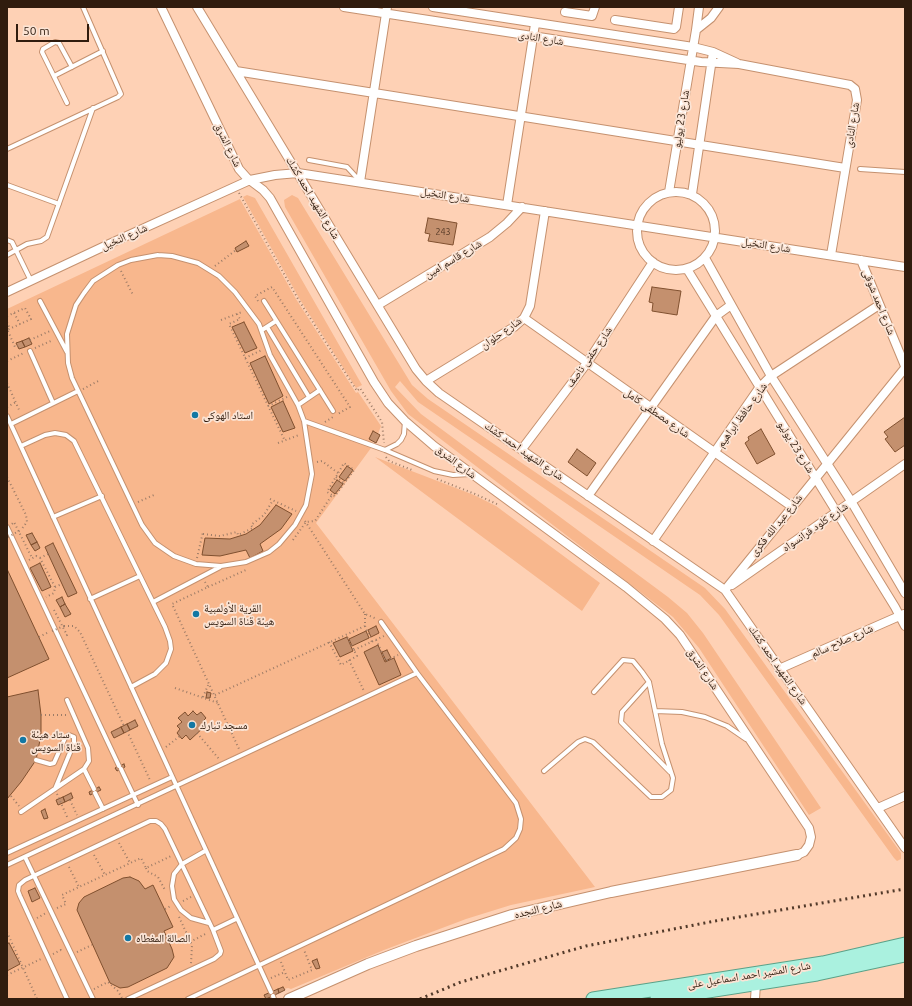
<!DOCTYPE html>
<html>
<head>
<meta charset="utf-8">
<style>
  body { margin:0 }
  #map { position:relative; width:912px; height:1006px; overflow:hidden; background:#fed1b5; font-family:Ubuntu,sans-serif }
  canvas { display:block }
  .frame { position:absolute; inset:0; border:8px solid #301c0e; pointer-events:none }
  .scale { position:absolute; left:16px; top:24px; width:73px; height:18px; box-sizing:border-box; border:2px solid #301c0e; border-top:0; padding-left:5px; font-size:12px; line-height:14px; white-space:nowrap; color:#301c0e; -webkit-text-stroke:3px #fbe4d5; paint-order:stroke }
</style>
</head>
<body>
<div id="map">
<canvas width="912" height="1006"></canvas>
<div class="frame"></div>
<div class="scale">50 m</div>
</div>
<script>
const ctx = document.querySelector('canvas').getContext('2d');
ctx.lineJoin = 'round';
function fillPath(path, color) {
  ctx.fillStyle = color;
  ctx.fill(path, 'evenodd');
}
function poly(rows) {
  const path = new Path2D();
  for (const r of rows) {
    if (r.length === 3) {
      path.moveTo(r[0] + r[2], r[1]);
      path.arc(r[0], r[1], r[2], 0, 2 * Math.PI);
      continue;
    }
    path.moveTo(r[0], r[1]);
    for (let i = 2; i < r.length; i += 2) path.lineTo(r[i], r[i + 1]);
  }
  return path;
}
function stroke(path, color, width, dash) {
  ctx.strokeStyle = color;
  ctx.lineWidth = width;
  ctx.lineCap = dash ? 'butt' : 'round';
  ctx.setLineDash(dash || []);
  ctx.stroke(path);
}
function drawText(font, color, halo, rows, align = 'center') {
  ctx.font = font + ' Ubuntu,"Noto Naskh Arabic",sans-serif';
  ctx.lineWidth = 3.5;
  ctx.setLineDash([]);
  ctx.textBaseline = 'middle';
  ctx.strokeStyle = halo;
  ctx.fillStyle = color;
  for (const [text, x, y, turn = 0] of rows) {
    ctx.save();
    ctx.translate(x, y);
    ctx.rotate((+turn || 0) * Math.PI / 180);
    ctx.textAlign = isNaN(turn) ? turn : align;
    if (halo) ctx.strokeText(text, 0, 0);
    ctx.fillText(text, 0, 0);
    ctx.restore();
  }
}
fillPath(poly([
  [247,195,255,198,362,385,356,388,299,298,243,197],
  [292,195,298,198,412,385,428,399,705,588,725,609,901,853,901,859,897,861,894,858,719,615,700,595,418,402,400,381,395,387,421,414,668,597,687,613,703,633,821,808,809,815,699,648,673,617,408,414,391,391,285,207,284,200],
  [240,199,296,299,356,393,358,392,381,426,378,434,380,435,376,443,372,441,369,447,371,448,316,523,595,887,511,905,466,919,384,950,291,989,288,988,284,989,266,999,7,999,7,309],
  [375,457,474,495,496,506,600,583,582,611]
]), '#f8b78d');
const building = poly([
  [428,218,457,223,453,245,428,241,430,234,425,233,428,218],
  [246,241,249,246,237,252,235,248,246,241],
  [652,287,681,291,677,315,652,311,653,303,649,302,652,287],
  [244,322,257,348,245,353,232,327,244,322],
  [29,338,32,344,25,347,22,341,29,338],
  [22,341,25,347,19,349,16,343,22,341],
  [265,356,283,396,269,404,250,363,265,356],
  [283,401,295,428,283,432,271,407,283,401],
  [905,417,905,445,895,452,885,439,888,437,884,432,905,417],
  [761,429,775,454,757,464,745,443,749,440,748,437,761,429],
  [373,431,380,435,376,443,369,439,373,431],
  [577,449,596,463,587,476,568,462,577,449],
  [347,466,353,470,345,481,339,477,347,466],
  [337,480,343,484,335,494,330,490,337,480],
  [276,505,292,514,281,529,260,544,263,551,250,558,246,550,220,556,202,555,205,538,230,539,246,534,260,525,276,505],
  [32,533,37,542,31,545,26,535,32,533],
  [37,542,40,548,35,551,31,545,37,542],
  [53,543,77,593,68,597,45,547,53,543],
  [40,563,51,587,42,591,30,568,40,563],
  [7,569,49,659,7,678,7,569],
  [62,597,65,604,60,607,56,600,62,597],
  [65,604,71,614,65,617,60,607,65,604],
  [376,626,379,633,371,637,368,630,376,626],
  [366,631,369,638,352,646,349,639,366,631],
  [347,637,353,651,340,657,333,643,347,637],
  [378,645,385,662,394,658,401,675,379,685,364,652,378,645],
  [387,650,391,658,386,661,382,652,387,650],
  [38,690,41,715,41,735,36,760,21,782,7,799,7,697,38,690],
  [207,692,211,693,210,698,206,698,207,692],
  [193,711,197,715,201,712,206,718,203,721,206,725,190,740,186,735,182,739,177,733,180,729,177,726,182,722,178,718,185,712,188,716,193,711],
  [135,720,138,726,130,730,127,724,135,720],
  [127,724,130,730,124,733,121,727,127,724],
  [121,727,124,733,114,738,111,732,121,727],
  [124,764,125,767,117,771,115,768,124,764],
  [99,787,101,790,90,795,89,792,99,787],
  [71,793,73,798,65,802,63,797,71,793],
  [63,797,65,802,58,805,56,800,63,797],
  [45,809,48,818,44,819,41,811,45,809],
  [130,877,139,881,145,889,153,885,173,927,164,931,172,949,174,957,167,968,128,987,120,988,110,983,77,910,79,903,84,897,123,878,130,877],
  [35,888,40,898,32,902,28,891,35,888],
  [9,943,20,964,7,971,7,944,9,943],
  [317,959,320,968,316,969,312,961,317,959],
  [283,987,285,990,279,993,278,989,283,987],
  [278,989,279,993,266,999,264,995,278,989]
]);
fillPath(building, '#c4906e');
stroke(building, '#80502f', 1);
const service = poly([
  [54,76,103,51],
  [67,103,42,52,43,49,55,42,59,43,72,67],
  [7,149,118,97,121,94,83,7],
  [309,160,347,167,359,180],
  [860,169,905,172],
  [7,185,59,204],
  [7,240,12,242,31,281],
  [7,255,27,244,41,241,47,237,93,108],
  [158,255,172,256,198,263,219,276,235,292,259,324,270,355,298,405,304,421,312,474,306,505,295,525,279,544,269,552,246,562,221,566,196,564,174,556,155,543,142,525,72,378,68,363,67,334,76,305,84,293,93,281,118,265,131,260,158,255],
  [40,301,67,352],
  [264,301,333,411],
  [267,327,309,397],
  [262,330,276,321],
  [30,351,53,403],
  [298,405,320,390],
  [7,416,271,992],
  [304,421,385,450,434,471,453,475,471,474],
  [11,424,78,391],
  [21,446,45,435,55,433,66,435,74,441,165,627,170,641,171,649,166,663,155,674,131,687],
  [385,450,397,444,401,440,404,434,405,421],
  [53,517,102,496],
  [7,527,119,766],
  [90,599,140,576],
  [153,602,220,567],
  [649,682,622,712,621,722,670,772],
  [655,711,682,712,705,717,727,726,746,739],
  [36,760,50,764,54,763,65,738,69,735,74,737,74,743,55,789],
  [84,769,94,789],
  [121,769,138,805],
  [544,771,578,742,585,739,593,742,651,797,662,797,671,790,673,778,662,744,649,682,642,672,633,661,623,660,594,692],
  [95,793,103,809],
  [21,812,84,769,89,761,88,748,67,700],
  [205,851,182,864,174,874,172,886,174,899,181,910,191,918,209,923],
  [7,853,172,777],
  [25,857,93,999],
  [7,865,417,673],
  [213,930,236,919],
  [273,996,274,999],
  [67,999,20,896,18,891,19,885,25,880,116,837,150,821,156,821,161,824,165,829,213,930,221,951,220,954,214,959,128,999],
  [188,999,504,849,516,838,520,829,521,819,516,803,417,673,381,622]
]);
const minor = poly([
  [161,7,239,169,247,178,263,190,270,198,374,382,388,403,405,421,434,446,626,587,665,619,680,635,809,828,811,837,809,845,804,852,797,855],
  [197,7,416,369,426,381,439,393,725,590,905,848],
  [344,7,701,62,739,64,850,85,855,89,857,100,831,255],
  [433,7,693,47,713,52,737,63],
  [699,7,696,30,711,18,719,7],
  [565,12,592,16,595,7],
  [615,20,674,29,676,27,679,7],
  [236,71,845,168],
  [360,182,387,7],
  [676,231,39],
  [669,192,696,30],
  [692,194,713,52],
  [507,205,535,24],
  [705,258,771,376,851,501,905,593],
  [861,260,905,366],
  [687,269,895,607,905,626],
  [7,292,109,244,250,180,275,175,298,173,905,267],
  [378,305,490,237,507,223,522,207],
  [524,318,791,506],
  [426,381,514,327,524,318,530,306,545,211],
  [522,449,587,363,653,262],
  [588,496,716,316,731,305],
  [653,541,759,388,771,376,879,305],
  [732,585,905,464],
  [725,590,905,368],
  [779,669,904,614],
  [878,808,905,796],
  [755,999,756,984]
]);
const tertiary = poly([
  [289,999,368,964,416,946,512,915,611,892,797,855]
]);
const primary = poly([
  [593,999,823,963,905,944],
  [657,999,817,974,905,955]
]);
stroke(service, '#c5916f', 6);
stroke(minor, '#c5916f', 10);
stroke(tertiary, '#c5916f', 12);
stroke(primary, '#5ba188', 15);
stroke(poly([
  [239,193,298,299,357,391,360,388,382,422,384,443],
  [215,266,236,250],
  [121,271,133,295],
  [258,301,255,296,272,287,350,407,338,414],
  [14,313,20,324],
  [237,314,240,319,229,324,285,441],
  [7,316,25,308,31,319,7,330],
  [221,320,242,312],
  [7,322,10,329],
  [8,331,15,347,18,346],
  [30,340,50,331],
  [35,348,53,340],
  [245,358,262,350],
  [7,361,24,353],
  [7,383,20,412],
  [83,389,100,380],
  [268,406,287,397],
  [7,407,16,402],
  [325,422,333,417],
  [278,443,299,435],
  [386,457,389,461,412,470],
  [317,462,322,461,338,473],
  [7,477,26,515,27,522,21,530],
  [336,477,344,483],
  [437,479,475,494,499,505],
  [270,499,296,511],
  [138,502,154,495],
  [305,521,365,614,377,619],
  [12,524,14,522,32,558],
  [203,534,220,536,237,532,238,535,253,528,251,525,264,515,273,500],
  [293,540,306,522,315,521,332,495,335,496,354,470,344,463,327,492,332,495],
  [40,558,48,554],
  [197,558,203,532],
  [29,560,36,556,40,558,55,587,54,593,46,597],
  [205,582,208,587,172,604,239,749],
  [55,587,62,584],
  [208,587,246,570],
  [54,610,67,635,65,636],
  [64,626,74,626,80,632,124,726],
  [365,626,372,642],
  [39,637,49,632],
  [376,640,386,661,398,655],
  [329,642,341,665,357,656,346,635],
  [354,650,384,636],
  [349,660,364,691],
  [175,688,218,703],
  [215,695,365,626,365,614],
  [203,697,209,683],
  [41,715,66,715],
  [127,731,150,780],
  [197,733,219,759],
  [166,747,180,736],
  [57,794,68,819],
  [11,796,19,806],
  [70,800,77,815],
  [119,843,130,863],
  [94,855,105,875],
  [69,867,79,887],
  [146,868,147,871,158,877,165,890],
  [183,901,191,897],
  [57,908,66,904,62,895,141,858,146,868,171,856],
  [165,909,171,906],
  [179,917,192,945,191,964],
  [37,918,46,913],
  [7,932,37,999],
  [190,942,207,933],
  [77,952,92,945],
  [53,954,61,950,62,952],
  [281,962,288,980,312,970,304,950],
  [7,975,41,959],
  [271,978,285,972],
  [94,989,108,982,118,991,122,998]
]), '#9d7c67', 2, [1, 3]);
stroke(service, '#fff', 4);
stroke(minor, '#fff', 8);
stroke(tertiary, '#fff', 10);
stroke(primary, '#aaf1df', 13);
stroke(poly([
  [420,999,461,982,586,946,715,921,905,889]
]), '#513929', 3, [2, 4]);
stroke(poly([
  [8,537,21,530],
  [52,631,64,626]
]), '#9d7c67', 2, [1, 3]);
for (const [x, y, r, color] of [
  [195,415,4,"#1378a4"],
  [196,614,4,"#1378a4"],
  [192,725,4,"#1378a4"],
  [23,740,4,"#1378a4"],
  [128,938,4,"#1378a4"]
]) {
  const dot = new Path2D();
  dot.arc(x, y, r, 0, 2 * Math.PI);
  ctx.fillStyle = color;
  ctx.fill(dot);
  stroke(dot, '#fbe4d5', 1.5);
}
drawText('9px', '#553926', null, [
  ["243",443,232]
]);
drawText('11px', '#301c0e', '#fbe4d5', [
  ["شارع النادى",541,38,9],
  ["شارع 23 يوليو",681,119,-81],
  ["شارع النادى",852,125,-81],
  ["شارع الشرق",228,145,64],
  ["شارع النخيل",445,195,9],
  ["شارع الشهيد احمد كشك",313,198,59],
  ["شارع النخيل",124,237,-24],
  ["شارع النخيل",766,245,9],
  ["شارع قاسم امين",453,259,-31],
  ["شارع احمد شوقى",879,302,68],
  ["شارع حلوان",501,333,-35],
  ["شارع حفنى ناصف",589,357,-55],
  ["شارع مصطفى كامل",657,413,35],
  ["شارع حافظ ابراهيم",742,415,-54],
  ["شارع 23 يوليو",796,447,58],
  ["شارع الشهيد احمد كشك",524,451,35],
  ["شارع الشرق",456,462,37],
  ["شارع عبد الله فكرى",776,525,-51],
  ["شارع كلود فرانسواه",815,527,-35],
  ["شارع صلاح سالم",842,641,-24],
  ["شارع الشهيد احمد كشك",778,665,55],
  ["شارع الشرق",703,669,56],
  ["شارع النجده",538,909,-14],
  ["شارع المشير احمد اسماعيل على",749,975,-9]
]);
drawText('11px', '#301c0e', '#fbe4d5', [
  ["استاد الهوكى",203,415],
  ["القرية الأولمبية",204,608],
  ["هيئة قناة السويس",204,621],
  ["مسجد تبارك",200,725],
  ["ستاد هيئة",31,734],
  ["قناة السويس",31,747],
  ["الصالة المغطاه",136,938]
], 'left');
</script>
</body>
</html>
